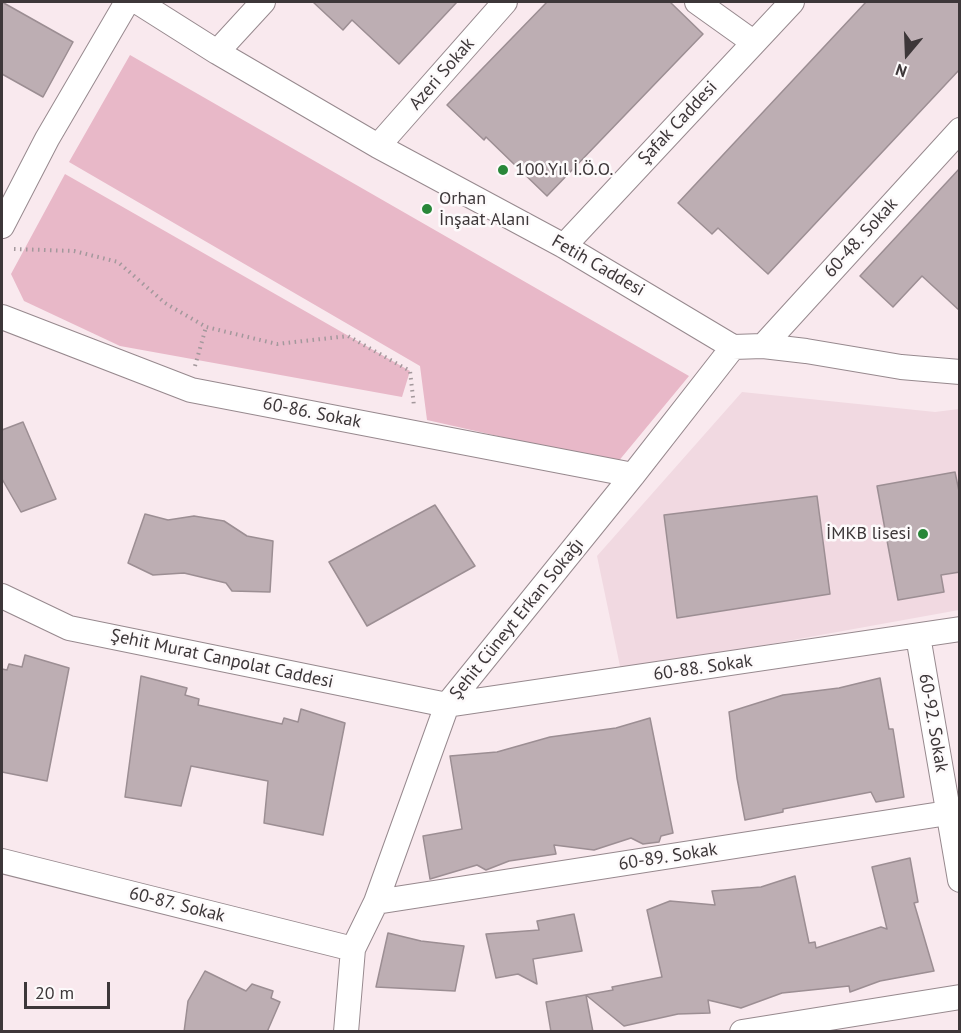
<!DOCTYPE html>
<html>
<head>
<meta charset="utf-8">
<style>
  body { margin:0 }
  #map { position:relative; width:961px; height:1033px; overflow:hidden; background:#f9e9ee; font-family:"PT Sans",sans-serif }
  canvas { display:block }
  .frame { position:absolute; inset:0; border:3px solid #3d3739; pointer-events:none }
  .north { position:absolute; left:877px; top:24px; width:60px; height:60px; -webkit-text-stroke:4px #fdfafb; paint-order:stroke; rotate:199deg; font-size:16px; font-weight:700; line-height:24px; text-align:center; color:#3d3739 }
  .north::after { content:''; display:block; margin:auto; width:21px; height:27px; background:#3d3739; clip-path:polygon(50% 0,100% 100%,50% 72%,0 100%) }
  .scale { position:absolute; left:24px; top:982px; width:86px; height:27px; box-sizing:border-box; border:3px solid #3d3739; border-top:0; padding-left:8px; font-size:18px; line-height:21px; white-space:nowrap; color:#3d3739; -webkit-text-stroke:4px #fdfafb; paint-order:stroke }
</style>
</head>
<body>
<div id="map">
<canvas width="961" height="1033"></canvas>
<div class="frame"></div>
<div class="north">N</div>
<div class="scale">20 m</div>
</div>
<script>
const ctx = document.querySelector('canvas').getContext('2d');
ctx.lineJoin = 'round';
function fillPath(path, color) {
  ctx.fillStyle = color;
  ctx.fill(path, 'evenodd');
}
function poly(rows) {
  const path = new Path2D();
  for (const r of rows) {
    path.moveTo(r[0], r[1]);
    for (let i = 2; i < r.length; i += 2) path.lineTo(r[i], r[i + 1]);
  }
  return path;
}
function stroke(path, color, width, dash) {
  ctx.strokeStyle = color;
  ctx.lineWidth = width;
  ctx.lineCap = dash ? 'butt' : 'round';
  ctx.setLineDash(dash || []);
  ctx.stroke(path);
}
function drawText(font, color, halo, rows, align = 'center') {
  ctx.font = font + ' "PT Sans",sans-serif';
  ctx.lineWidth = 5;
  ctx.setLineDash([]);
  ctx.textBaseline = 'middle';
  ctx.strokeStyle = halo;
  ctx.fillStyle = color;
  for (const [text, x, y, turn = 0] of rows) {
    ctx.save();
    ctx.translate(x, y);
    ctx.rotate((+turn || 0) * Math.PI / 180);
    ctx.textAlign = isNaN(turn) ? turn : align;
    if (halo) ctx.strokeText(text, 0, 0);
    ctx.fillText(text, 0, 0);
    ctx.restore();
  }
}
fillPath(poly([
  [742,392,935,412,959,409,959,610,621,671,597,556]
]), '#f1d9e1');
fillPath(poly([
  [130,55,689,376,617,463,427,420,420,366,69,162],
  [65,174,410,371,402,397,120,346,24,301,11,274]
]), '#e8b8c8');
const building = poly([
  [2,2,73,42,43,97,2,74,2,2],
  [313,2,457,2,399,64,352,20,343,30,313,2],
  [547,2,670,2,703,34,547,196,486,137,484,140,447,105,547,2],
  [866,2,960,2,960,69,768,274,718,228,712,234,678,203,866,2],
  [960,168,960,311,922,276,893,307,860,276,960,168],
  [23,422,56,499,21,512,2,479,2,430,23,422],
  [955,472,960,496,960,572,941,575,944,592,898,600,877,486,955,472],
  [817,496,830,594,677,618,664,515,817,496],
  [435,505,475,566,367,626,329,562,435,505],
  [145,514,168,520,194,516,224,521,247,536,273,541,270,592,232,591,226,583,184,573,153,575,128,563,145,514],
  [25,655,69,668,47,781,2,772,2,669,7,670,9,664,22,667,25,655],
  [141,676,187,688,185,695,199,699,198,705,282,724,284,718,298,722,301,709,345,723,323,835,264,823,268,781,191,766,181,806,125,797,141,676],
  [880,678,889,729,893,729,904,797,876,802,871,792,783,809,783,812,745,820,737,778,729,712,783,695,839,688,880,678],
  [650,718,673,833,661,836,659,842,643,844,631,838,594,850,554,845,556,854,509,861,486,870,477,865,430,879,423,836,462,829,450,756,497,752,550,737,616,728,650,718],
  [910,858,918,902,914,903,934,971,880,981,850,992,849,986,782,993,741,1008,708,1000,710,1013,678,1014,624,1026,586,995,593,1032,551,1032,546,1002,613,990,612,987,662,977,647,910,670,901,715,905,712,891,761,887,795,876,809,943,815,942,816,948,881,927,887,929,872,867,910,858],
  [574,914,582,951,533,959,537,984,518,974,496,978,486,934,539,930,537,921,574,914],
  [388,933,421,941,464,946,455,991,376,987,388,933],
  [205,971,246,991,252,984,273,991,271,998,280,1002,267,1032,184,1032,188,1001,205,971]
]);
fillPath(building, '#bdaeb3');
stroke(building, '#9c8e93', 1.5);
const street = poly([
  [138,2,217,52,378,146,564,246,733,347,763,346,806,351,901,367,960,372],
  [697,2,753,42],
  [217,52,263,2],
  [378,146,505,2],
  [2,226,47,139,127,2],
  [564,246,792,2],
  [2,317,191,390,633,475],
  [763,346,960,130],
  [2,596,69,628,447,705,960,629],
  [918,636,960,880],
  [2,861,353,949],
  [376,902,960,811],
  [346,1032,353,949,376,902,447,705,633,475,733,347],
  [742,1032,960,997]
]);
stroke(street, '#97898e', 26);
stroke(poly([
  [14,249,74,251,118,262,165,303,206,327,277,344,348,336,410,371,414,406],
  [195,366,206,327]
]), '#a3989c', 4, [1.5, 4.5]);
stroke(street, '#fff', 24);
for (const [x, y, r, color] of [
  [503,170,6,"#298739"],
  [427,209,6,"#298739"],
  [923,534,6,"#298739"]
]) {
  const dot = new Path2D();
  dot.arc(x, y, r, 0, 2 * Math.PI);
  ctx.fillStyle = color;
  ctx.fill(dot);
  stroke(dot, '#fdfafb', 2);
}
drawText('18px', '#3d3739', '#fdfafb', [
  ["Azeri Sokak",442,74,-49],
  ["Şafak Caddesi",678,123,-47],
  ["60-48. Sokak",861,238,-48],
  ["Fetih Caddesi",598,266,30],
  ["60-86. Sokak",312,413,11],
  ["Şehit Cüneyt Erkan Sokağı",517,619,-51],
  ["Şehit Murat Canpolat Caddesi",222,659,12],
  ["60-88. Sokak",703,668,-8],
  ["60-92. Sokak",933,723,80],
  ["60-89. Sokak",668,857,-9],
  ["60-87. Sokak",177,905,14]
]);
drawText('18px', '#3d3739', '#fdfafb', [
  ["100.Yıl İ.Ö.O.",515,170],
  ["Orhan",439,199],
  ["İnşaat Alanı",439,220],
  ["İMKB lisesi",911,534,"right"]
], 'left');
</script>
</body>
</html>
